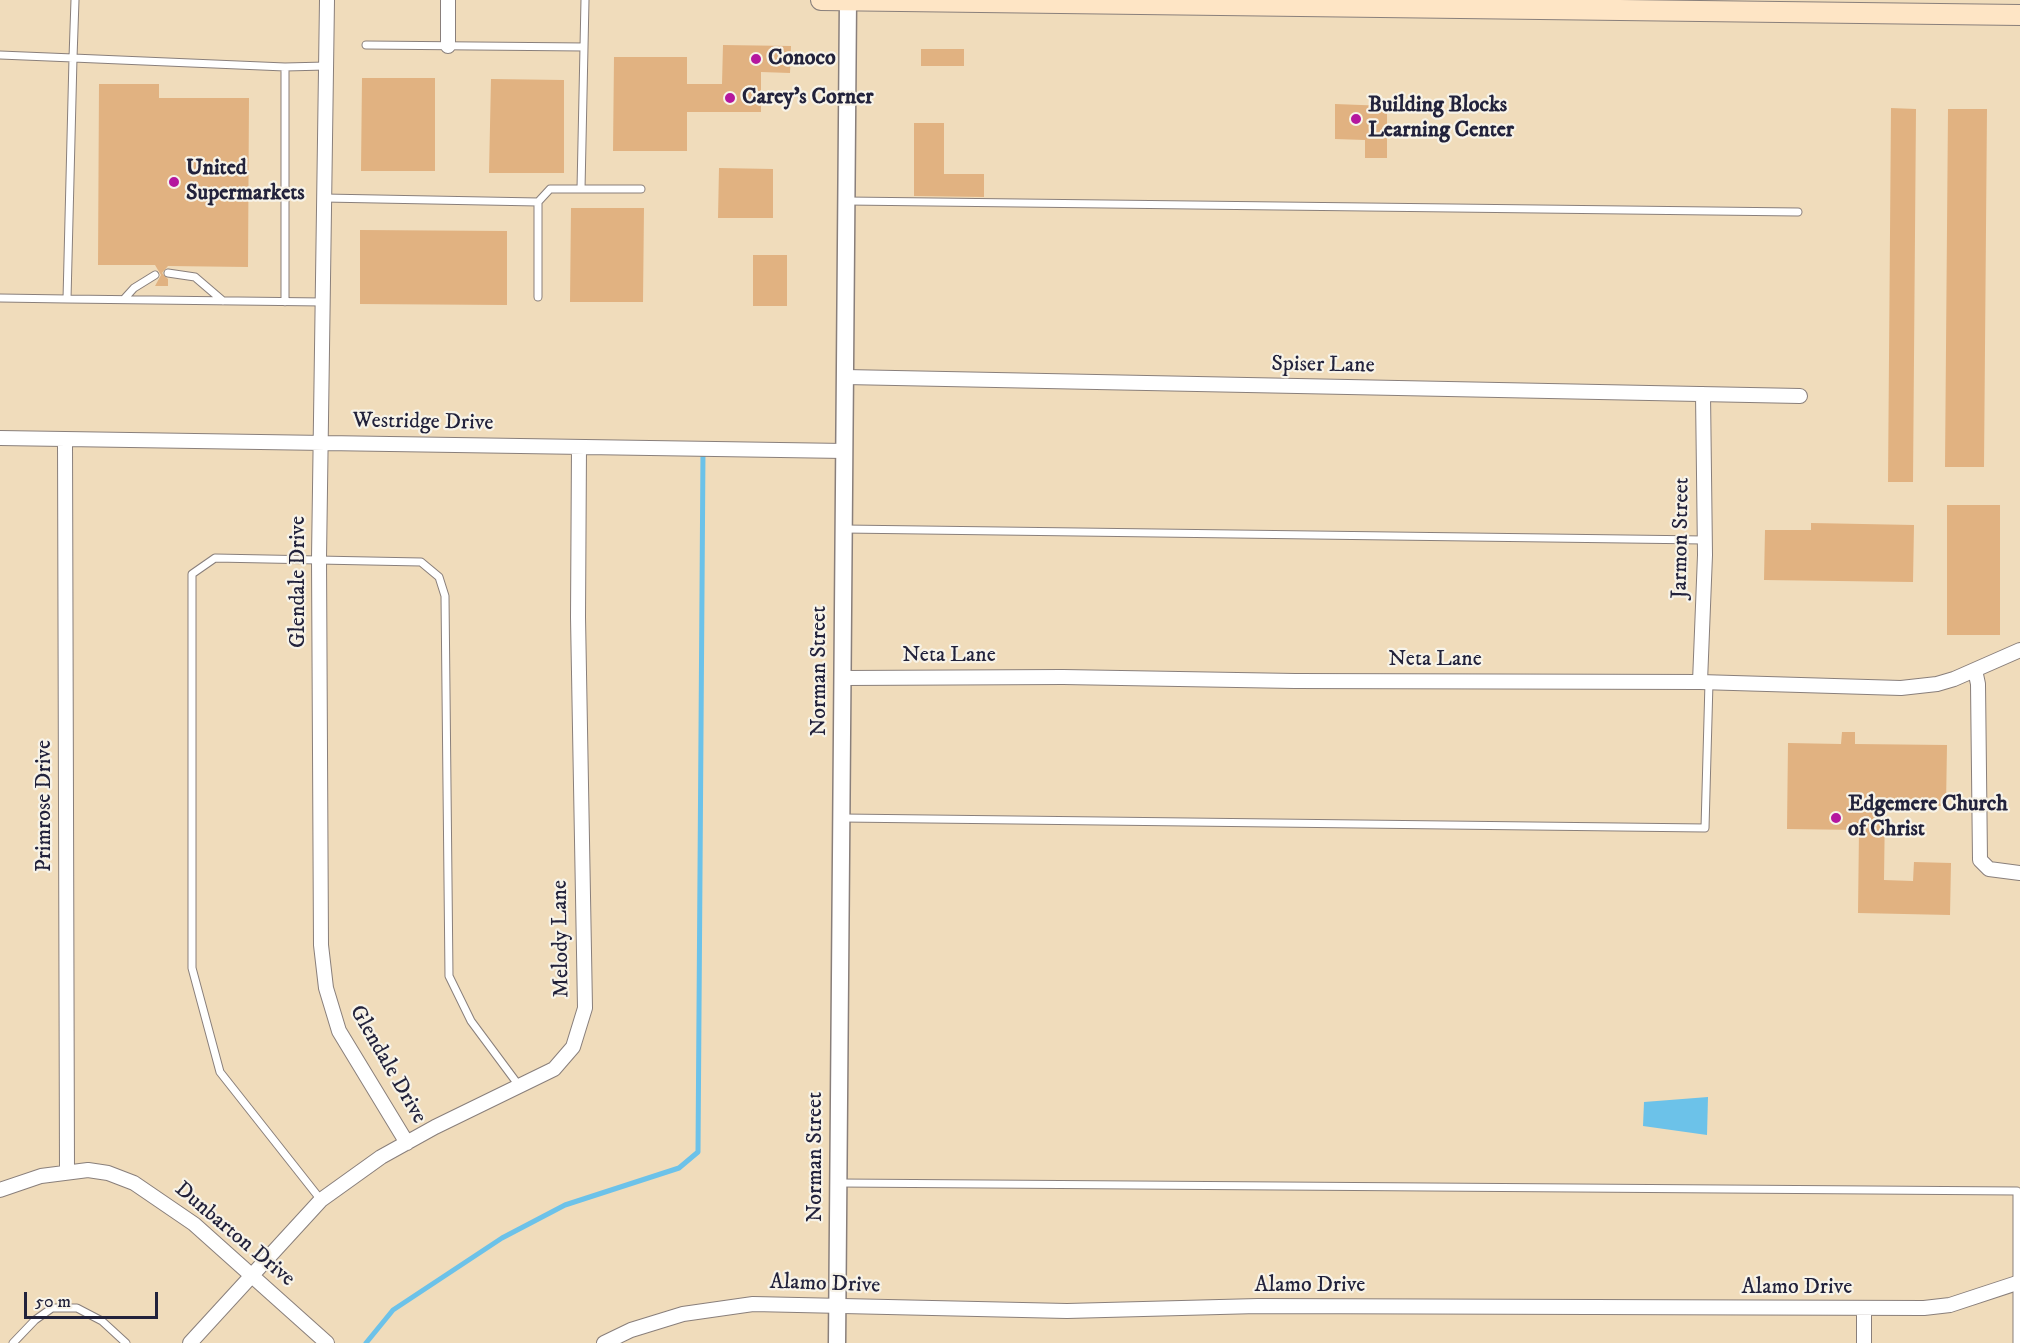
<!DOCTYPE html>
<html>
<head>
<meta charset="utf-8">
<style>
  body { margin:0 }
  #map { position:relative; width:2020px; height:1343px; overflow:hidden; background:#f0dcbb; font-family:"IM FELL DW Pica",serif }
  canvas { display:block }
  .scale { position:absolute; left:24px; top:1292px; width:134px; height:27px; box-sizing:border-box; border:3px solid #22223b; border-top:0; padding-left:8px; font-size:18px; line-height:21px; white-space:nowrap; color:#22223b; -webkit-text-stroke:4px #f7f3e8; paint-order:stroke }
</style>
</head>
<body>
<div id="map">
<canvas width="2020" height="1343"></canvas>
<div class="scale">50 m</div>
</div>
<script>
const ctx = document.querySelector('canvas').getContext('2d');
ctx.lineJoin = 'round';
function fillPath(path, color) {
  ctx.fillStyle = color;
  ctx.fill(path, 'evenodd');
}
function poly(rows) {
  const path = new Path2D();
  for (const r of rows) {
    path.moveTo(r[0], r[1]);
    for (let i = 2; i < r.length; i += 2) path.lineTo(r[i], r[i + 1]);
  }
  return path;
}
function stroke(path, color, width, dash) {
  ctx.strokeStyle = color;
  ctx.lineWidth = width;
  ctx.lineCap = dash ? 'butt' : 'round';
  ctx.setLineDash(dash || []);
  ctx.stroke(path);
}
function drawText(font, color, halo, rows, align = 'center') {
  ctx.font = font + ' "IM FELL DW Pica",serif';
  ctx.lineWidth = 4.5;
  ctx.setLineDash([]);
  ctx.textBaseline = 'middle';
  ctx.strokeStyle = halo;
  ctx.fillStyle = color;
  for (const [text, x, y, turn = 0] of rows) {
    ctx.save();
    ctx.translate(x, y);
    ctx.rotate((+turn || 0) * Math.PI / 180);
    ctx.textAlign = isNaN(turn) ? turn : align;
    if (halo) ctx.strokeText(text, 0, 0);
    ctx.fillText(text, 0, 0);
    ctx.restore();
  }
}
fillPath(poly([
  [1708,1097,1707,1135,1643,1126,1644,1102]
]), '#6cc2e9');
stroke(poly([
  [366,1343,393,1310,502,1238,565,1205,679,1168,698,1152,703,451]
]), '#6cc2e9', 5);
fillPath(poly([
  [723,45,791,46,790,73,761,72,761,112,687,112,687,151,613,151,614,57,687,57,687,84,722,84],
  [921,49,964,49,964,66,921,66],
  [362,78,435,78,435,171,361,171],
  [491,79,564,80,564,173,489,173],
  [99,84,159,84,159,98,249,98,248,267,168,266,162,273,168,279,168,286,155,286,161,275,155,265,98,265],
  [1335,104,1387,106,1387,158,1365,158,1365,140,1335,139],
  [1891,108,1916,109,1913,482,1888,482],
  [1948,109,1987,109,1984,467,1945,467],
  [914,123,944,123,944,174,984,174,984,197,914,196],
  [719,168,773,169,773,218,718,218],
  [571,208,644,208,643,302,570,302],
  [360,230,507,231,507,305,360,304],
  [753,255,787,255,787,306,753,306],
  [1947,505,2000,505,2000,635,1947,635],
  [1811,523,1914,525,1913,582,1764,580,1765,530,1811,530],
  [1842,732,1855,732,1855,744,1947,745,1946,806,1885,805,1884,880,1913,881,1914,862,1951,863,1950,915,1858,913,1859,830,1787,829,1788,743,1841,744]
]), '#e1b281');
const service = poly([
  [75,0,73,58,285,67],
  [366,45,584,47],
  [0,55,73,58,67,299,323,302],
  [581,189,585,0],
  [324,198,538,202,550,189,641,189],
  [847,201,1798,212],
  [538,202,538,297],
  [168,273,195,277,223,301],
  [0,298,67,299],
  [124,299,134,288,155,275],
  [285,302,285,67,326,66],
  [844,529,1704,540],
  [843,818,1705,828,1709,682],
  [839,1183,2017,1191,2017,1343],
  [321,1200,220,1072,192,968,192,574,215,558,421,562,439,577,445,596,449,976,471,1021,520,1087],
  [13,1343,35,1320,52,1308,77,1308,102,1321,126,1343]
]);
const minor = poly([
  [327,0,319,558,321,945,326,988,339,1031,407,1143],
  [448,46,448,0],
  [845,377,1800,396],
  [0,438,845,451],
  [65,440,67,1172],
  [1975,670,1978,684,1980,860,1989,869,2020,873],
  [843,678,1063,677,1295,681,1700,682,1901,688,1937,684,1954,679,2020,650],
  [1700,682,1705,555,1703,394],
  [0,1190,41,1176,88,1170,108,1173,134,1183,194,1224,327,1343],
  [1864,1309,1864,1343],
  [190,1343,321,1200,381,1157,435,1127,554,1069,573,1047,585,1008,578,617,579,447],
  [604,1343,631,1330,683,1314,753,1304,1067,1311,1258,1306,1924,1308,1950,1305,2020,1282]
]);
const tertiary = poly([
  [837,1343,848,0]
]);
const secondary = poly([
  [821,0,2020,15]
]);
stroke(service, '#897f7b', 9);
stroke(minor, '#897f7b', 16);
stroke(tertiary, '#897f7b', 19);
stroke(secondary, '#897f7b', 22);
stroke(service, '#fff', 7);
stroke(minor, '#fff', 14);
stroke(tertiary, '#fff', 16);
stroke(secondary, '#fee5c5', 20);
for (const [x, y, r, color] of [
  [756,59,6,"#b5179e"],
  [730,98,6,"#b5179e"],
  [1356,119,6,"#b5179e"],
  [174,182,6,"#b5179e"],
  [1836,818,6,"#b5179e"]
]) {
  const dot = new Path2D();
  dot.arc(x, y, r, 0, 2 * Math.PI);
  ctx.fillStyle = color;
  ctx.fill(dot);
  stroke(dot, '#f7f3e8', 2);
}
drawText('bold 22px', '#22223b', '#f7f3e8', [
  ["Conoco",768,59],
  ["Carey's Corner",742,98],
  ["Building Blocks",1368,106],
  ["Learning Center",1368,131],
  ["United",186,169],
  ["Supermarkets",186,194],
  ["Edgemere Church",1848,805],
  ["of Christ",1848,830]
], 'left');
drawText('22px', '#22223b', '#f7f3e8', [
  ["Spiser Lane",1323,366,1],
  ["Westridge Drive",423,423,1],
  ["Jarmon Street",1682,538,-89],
  ["Glendale Drive",299,582,-90],
  ["Neta Lane",949,656],
  ["Neta Lane",1435,660],
  ["Norman Street",820,671,-90],
  ["Primrose Drive",45,806,-90],
  ["Melody Lane",562,939,-91],
  ["Glendale Drive",387,1065,60],
  ["Norman Street",816,1157,-90],
  ["Dunbarton Drive",234,1235,40],
  ["Alamo Drive",825,1285,2],
  ["Alamo Drive",1310,1286],
  ["Alamo Drive",1797,1288]
]);
</script>
</body>
</html>
